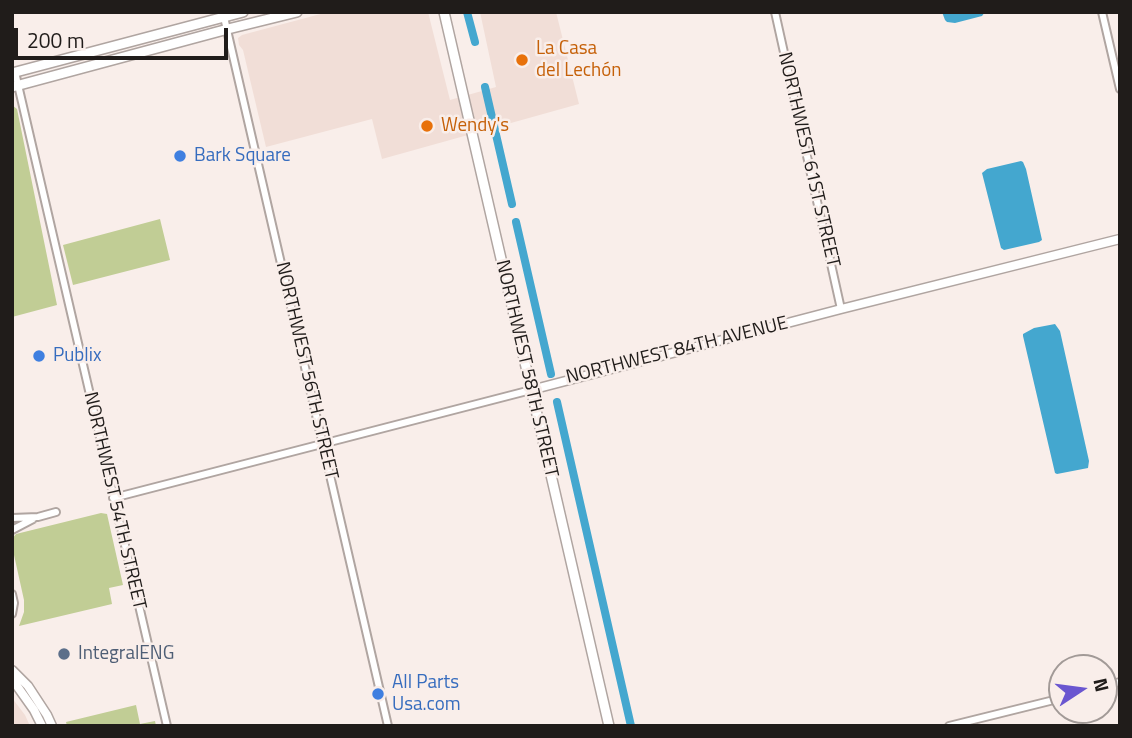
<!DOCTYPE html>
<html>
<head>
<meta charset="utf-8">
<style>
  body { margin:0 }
  #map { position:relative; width:1132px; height:738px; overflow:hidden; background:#f9eeea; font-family:"Titillium Web",sans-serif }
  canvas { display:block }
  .frame { position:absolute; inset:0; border:14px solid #201c1a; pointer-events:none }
  .north { position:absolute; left:1048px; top:654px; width:70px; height:70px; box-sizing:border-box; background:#f9eeea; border:2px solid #a29a97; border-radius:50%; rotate:77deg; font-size:19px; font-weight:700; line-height:28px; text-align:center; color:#201c1a }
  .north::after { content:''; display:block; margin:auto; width:24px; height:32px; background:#6a56d0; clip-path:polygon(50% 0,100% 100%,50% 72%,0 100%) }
  .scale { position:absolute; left:14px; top:28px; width:214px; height:32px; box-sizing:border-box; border:4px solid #201c1a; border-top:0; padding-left:9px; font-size:21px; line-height:24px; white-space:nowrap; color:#201c1a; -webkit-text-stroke:5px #f9eeea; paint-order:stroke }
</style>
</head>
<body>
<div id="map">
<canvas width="1132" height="738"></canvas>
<div class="frame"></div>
<div class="north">N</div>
<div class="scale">200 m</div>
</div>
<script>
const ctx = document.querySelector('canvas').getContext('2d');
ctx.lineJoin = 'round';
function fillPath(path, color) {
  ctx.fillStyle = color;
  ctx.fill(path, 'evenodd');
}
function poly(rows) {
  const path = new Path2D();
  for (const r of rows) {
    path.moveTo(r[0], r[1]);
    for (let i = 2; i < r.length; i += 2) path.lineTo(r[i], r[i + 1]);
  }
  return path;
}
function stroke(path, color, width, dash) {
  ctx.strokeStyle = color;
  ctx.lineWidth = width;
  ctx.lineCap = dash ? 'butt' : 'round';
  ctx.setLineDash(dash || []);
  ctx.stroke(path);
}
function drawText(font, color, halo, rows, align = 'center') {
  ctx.font = font + ' "Titillium Web",sans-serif';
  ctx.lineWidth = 5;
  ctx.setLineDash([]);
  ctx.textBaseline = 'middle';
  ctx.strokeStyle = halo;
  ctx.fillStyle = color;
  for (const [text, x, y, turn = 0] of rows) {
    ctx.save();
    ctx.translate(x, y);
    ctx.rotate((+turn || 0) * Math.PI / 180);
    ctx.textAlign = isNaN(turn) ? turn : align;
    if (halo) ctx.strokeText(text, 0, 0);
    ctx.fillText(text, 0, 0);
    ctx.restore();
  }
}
fillPath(poly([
  [328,12,428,12,450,100,496,87,480,12,556,12,579,104,382,159,372,119,266,147,243,50,239,45,238,38,242,35],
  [12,698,25,715,30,726,12,726]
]), '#f1ded7');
fillPath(poly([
  [12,105,17,109,57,305,12,317],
  [160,219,170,260,73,285,63,245],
  [101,513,107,514,123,585,109,588,112,604,19,626,24,612,24,600,12,546,12,539,16,534],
  [136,705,140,724,155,721,156,726,67,726,66,722]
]), '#c1cd95');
fillPath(poly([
  [942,12,985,12,982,16,955,23,947,22,945,20],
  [1021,161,1023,162,1026,169,1042,240,1039,242,1004,250,1001,248,982,173,987,169],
  [1055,324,1060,331,1089,461,1088,468,1057,474,1055,473,1023,336,1023,334,1034,328]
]), '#44a7cf');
stroke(poly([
  [467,12,475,42],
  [485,87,512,204],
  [516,222,551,374],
  [557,402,631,726]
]), '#44a7cf', 8);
const minor = poly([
  [775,12,841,309],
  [1102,12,1120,89],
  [224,17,388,726],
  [15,72,167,726],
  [113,498,531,390],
  [12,518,38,517,56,512],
  [12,530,33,519],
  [12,594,14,603,12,614],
  [1104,686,1120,682],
  [949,726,1062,698]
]);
const tertiary = poly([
  [531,390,841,309,1120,239],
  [12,670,28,686,47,715,52,726],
  [12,679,34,710,42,726]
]);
const secondary = poly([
  [444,12,609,726],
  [12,73,243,12],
  [12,87,228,29,297,12]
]);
stroke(minor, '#b0a5a1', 10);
stroke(tertiary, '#b0a5a1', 11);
stroke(secondary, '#b0a5a1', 12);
stroke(minor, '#fff', 6);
stroke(tertiary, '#fff', 8);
stroke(secondary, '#fff', 9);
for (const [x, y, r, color] of [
  [522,60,7,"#e8710a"],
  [427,126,7,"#e8710a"],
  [180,156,7,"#3f7fe0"],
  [39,356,7,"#3f7fe0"],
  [64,654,7,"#5c6f8a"],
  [378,694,7,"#3f7fe0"]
]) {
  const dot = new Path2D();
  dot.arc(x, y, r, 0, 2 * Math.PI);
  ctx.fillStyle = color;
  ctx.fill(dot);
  stroke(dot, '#f9eeea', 2.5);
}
drawText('19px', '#c56008', '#f9eeea', [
  ["La Casa",536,49],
  ["del Lechón",536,71],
  ["Wendy's",441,126]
], 'left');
drawText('19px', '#366cbe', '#f9eeea', [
  ["Bark Square",194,156],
  ["Publix",53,356],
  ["All Parts",392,683],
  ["Usa.com",392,705]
], 'left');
drawText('19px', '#201c1a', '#f9eeea', [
  ["NORTHWEST 61ST STREET",808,160,77],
  ["NORTHWEST 84TH AVENUE",677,351,-14],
  ["NORTHWEST 58TH STREET",526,369,77],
  ["NORTHWEST 56TH STREET",306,371,77],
  ["NORTHWEST 54TH STREET",114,501,77]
]);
drawText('19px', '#4e5e75', '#f9eeea', [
  ["IntegralENG",78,654]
], 'left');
</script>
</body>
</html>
